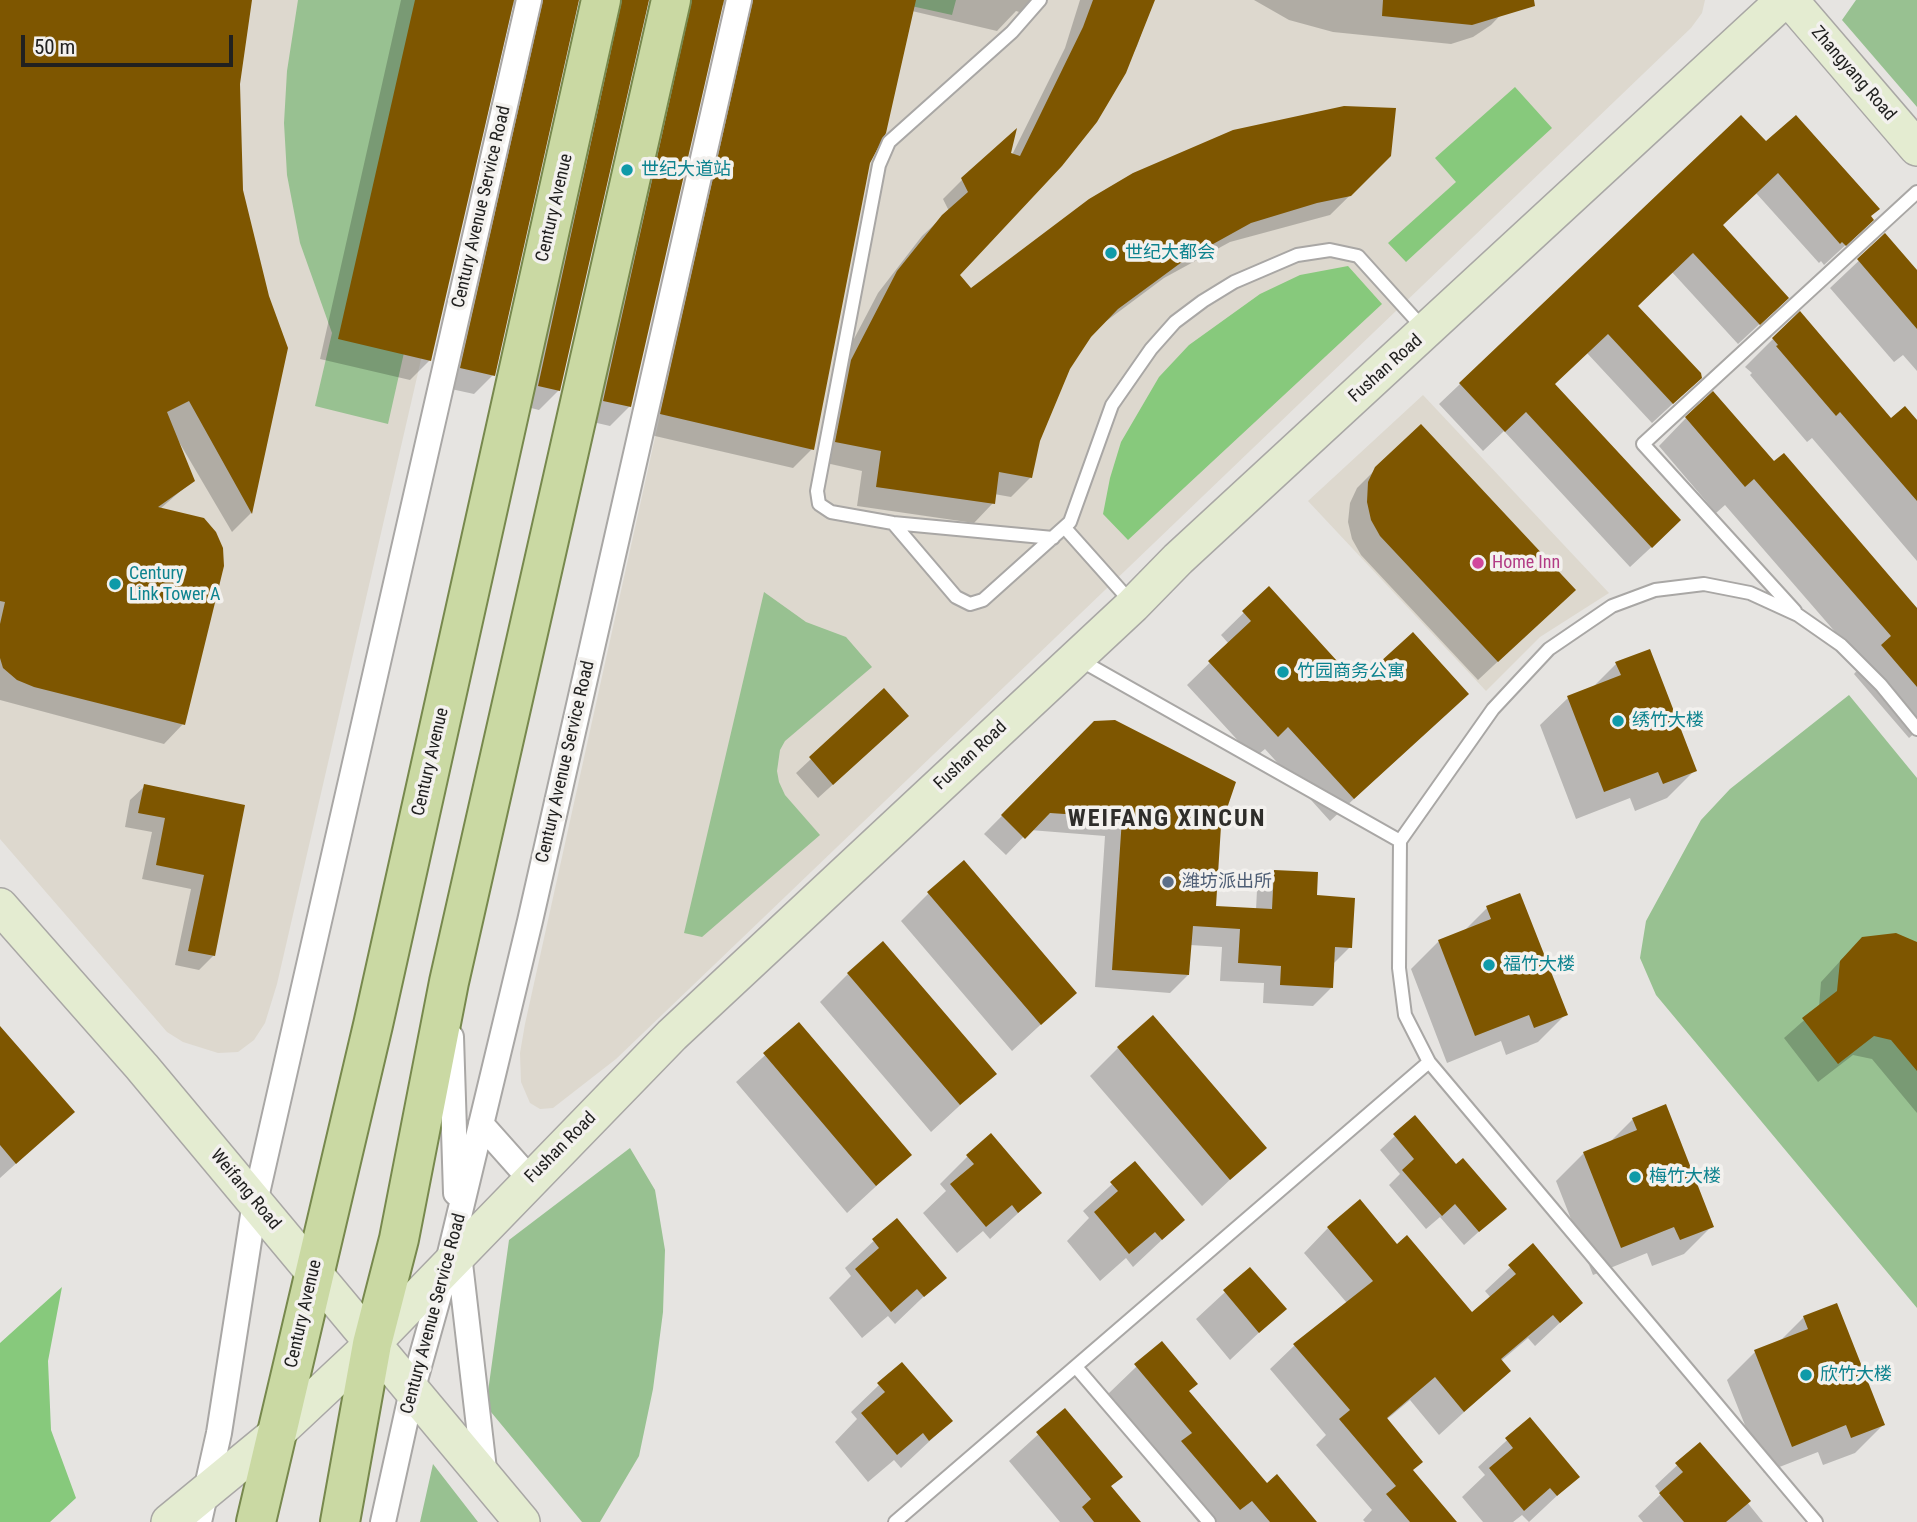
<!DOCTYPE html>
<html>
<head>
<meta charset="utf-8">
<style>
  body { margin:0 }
  #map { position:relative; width:1917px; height:1522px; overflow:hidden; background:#e6e4e1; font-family:"Roboto Condensed",sans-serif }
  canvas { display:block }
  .scale { position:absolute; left:21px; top:35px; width:212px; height:32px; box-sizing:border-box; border:4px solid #212120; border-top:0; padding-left:9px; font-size:21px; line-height:24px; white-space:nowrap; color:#212120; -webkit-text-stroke:5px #f3f1ee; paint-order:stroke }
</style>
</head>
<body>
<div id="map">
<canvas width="1917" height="1522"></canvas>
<div class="scale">50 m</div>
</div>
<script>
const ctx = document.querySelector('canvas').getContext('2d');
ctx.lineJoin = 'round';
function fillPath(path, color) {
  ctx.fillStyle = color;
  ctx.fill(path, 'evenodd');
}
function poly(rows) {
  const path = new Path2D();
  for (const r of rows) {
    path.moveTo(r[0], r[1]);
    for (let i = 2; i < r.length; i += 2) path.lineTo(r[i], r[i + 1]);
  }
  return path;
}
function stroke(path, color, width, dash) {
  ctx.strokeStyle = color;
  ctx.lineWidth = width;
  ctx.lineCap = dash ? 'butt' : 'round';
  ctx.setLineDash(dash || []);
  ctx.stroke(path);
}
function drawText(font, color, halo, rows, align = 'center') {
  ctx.font = font + ' "Roboto Condensed","Noto Sans SC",sans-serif';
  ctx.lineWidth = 7;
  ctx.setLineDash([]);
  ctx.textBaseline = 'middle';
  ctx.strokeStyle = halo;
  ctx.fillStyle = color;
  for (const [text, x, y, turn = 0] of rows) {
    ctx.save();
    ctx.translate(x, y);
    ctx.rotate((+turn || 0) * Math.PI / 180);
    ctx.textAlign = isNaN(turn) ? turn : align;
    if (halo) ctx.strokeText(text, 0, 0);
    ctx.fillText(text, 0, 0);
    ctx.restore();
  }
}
fillPath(poly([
  [0,0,504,0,277,984,265,1023,254,1040,238,1052,218,1053,183,1042,167,1032,0,839],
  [752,0,1705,0,1702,13,1691,28,616,1059,553,1108,540,1109,530,1103,521,1082,520,1053,525,1024],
  [1423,395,1609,593,1540,637,1486,691,1308,501]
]), '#ddd8ce');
fillPath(poly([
  [298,0,483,0,388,424,315,406,332,333,300,243,287,175,284,123,287,71],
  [884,0,956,0,952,15],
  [1856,0,1917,0,1917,107,1842,20],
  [764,592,806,622,846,637,872,667,785,741,780,750,777,771,779,782,785,795,820,835,702,937,684,933],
  [1849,695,1917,778,1917,1308,1656,995,1640,958,1646,921,1701,820,1730,789],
  [630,1148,655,1190,665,1250,663,1312,653,1389,639,1456,600,1522,582,1522,486,1406,509,1240],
  [433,1464,478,1522,420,1522]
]), '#98c191');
fillPath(poly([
  [1515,87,1552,128,1406,262,1388,243,1456,182,1435,158],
  [1348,266,1382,304,1128,540,1103,514,1110,478,1121,442,1159,377,1189,345,1260,294,1300,275],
  [62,1287,48,1361,51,1430,76,1498,50,1522,0,1522,0,1343]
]), '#87c97c');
fillPath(poly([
  [0,0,251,0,238,84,241,190,267,296,286,348,251,513,232,532,172,430,193,480,160,509,183,724,164,744,0,700],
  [401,0,577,0,493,375,474,394,442,387,524,15,513,5,430,360,410,380,320,359],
  [590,0,647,0,559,390,539,410,519,405],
  [661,0,1040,0,1026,14,1016,11,997,31,912,11,869,163,812,449,793,468,642,433,730,9,721,4,630,406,610,426,584,420],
  [1080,0,1153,0,1137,46,1111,97,957,275,971,290,1390,156,1330,215,1230,242,1164,278,1097,328,1069,368,1038,440,1031,477,1011,497,994,494,993,503,974,523,857,506,862,471,817,461,832,381,878,293,922,236,949,211,943,199,962,180,1009,161,1065,48],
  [1254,0,1515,0,1491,25,1473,37,1451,44,1333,32,1289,20],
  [1741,117,1766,144,1869,217,1851,240,1824,265,1821,261,1819,263,1756,193,1721,226,1766,318,1738,344,1672,272,1636,306,1679,398,1652,423,1587,353,1553,384,1659,540,1630,567,1504,431,1483,451,1439,404],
  [1885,236,1917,273,1917,371,1903,355,1894,362,1830,288],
  [1773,339,1891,420,1917,422,1917,561,1812,438,1807,442,1750,375,1752,373,1745,367],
  [1686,418,1774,464,1917,610,1917,731,1909,738,1854,674,1863,664,1725,505,1716,513,1659,446],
  [1377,468,1554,609,1478,680,1361,555,1352,539,1348,522,1350,503,1357,488],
  [1268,589,1357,686,1444,716,1330,821,1265,749,1254,758,1187,685,1229,644,1221,635],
  [1616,664,1695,770,1667,798,1635,811,1630,798,1576,819,1540,725,1568,698,1592,688],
  [884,691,892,731,818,798,796,773],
  [1094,723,1220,826,1215,907,1256,910,1257,890,1275,872,1315,897,1350,947,1333,964,1331,988,1313,1006,1263,1003,1264,983,1220,981,1222,947,1190,945,1188,975,1170,993,1095,987,1105,836,1030,830,1006,855,984,834],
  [145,786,243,806,214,955,199,970,175,965,191,889,142,879,152,832,125,827,130,800],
  [929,893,1075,993,1012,1051,901,921],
  [1487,908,1566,1014,1538,1042,1506,1055,1501,1041,1447,1063,1411,969,1439,941,1463,932],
  [1917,944,1917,1113,1872,1059,1853,1055,1818,1082,1784,1038,1819,1007,1821,982,1843,958],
  [848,974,994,1074,931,1132,820,1002],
  [799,1024,910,1155,847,1213,736,1082],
  [0,1028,73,1112,0,1178],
  [1118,1048,1264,1148,1202,1206,1090,1076],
  [1414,1118,1456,1166,1504,1209,1464,1245,1440,1217,1426,1229,1389,1185,1400,1174,1380,1150],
  [1633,1119,1712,1226,1684,1254,1652,1266,1647,1253,1593,1275,1556,1181,1584,1153,1609,1143],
  [968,1156,1040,1193,990,1239,983,1231,957,1253,923,1213,946,1191,940,1184],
  [1135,1163,1183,1220,1133,1267,1126,1258,1100,1281,1067,1241,1089,1218,1083,1211],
  [896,1220,944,1277,895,1324,888,1316,862,1338,829,1298,851,1276,845,1268],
  [1328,1228,1397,1246,1471,1315,1491,1298,1485,1291,1533,1246,1581,1303,1535,1346,1528,1338,1501,1361,1509,1371,1439,1435,1410,1400,1386,1420,1411,1471,1454,1522,1365,1522,1363,1520,1372,1510,1316,1445,1326,1435,1270,1369,1295,1345,1347,1303,1304,1253],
  [1250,1269,1284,1309,1230,1360,1196,1319],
  [1804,1317,1883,1425,1855,1453,1823,1465,1818,1452,1764,1473,1727,1380,1755,1352,1779,1342],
  [1161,1343,1187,1392,1267,1485,1315,1522,1198,1522,1155,1470,1164,1461,1108,1394],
  [879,1385,951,1421,901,1468,894,1460,868,1482,835,1442,857,1419,851,1412],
  [1065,1410,1120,1477,1110,1487,1139,1522,1060,1522,1009,1461],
  [1530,1419,1578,1476,1529,1522,1522,1515,1513,1522,1483,1522,1462,1497,1485,1475,1478,1467],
  [1700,1444,1763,1522,1643,1522,1638,1516,1661,1494,1655,1486]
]), '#0003');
fillPath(poly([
  [0,0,252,0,240,84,243,190,269,296,288,348,252,514,189,401,167,412,195,481,158,507,204,518,216,532,223,548,224,566,185,725,34,687,17,680,3,668,0,658,0,624,5,602,0,601],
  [415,0,514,0,431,361,338,339],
  [543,0,579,0,495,376,460,368],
  [622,0,649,0,560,391,538,386],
  [692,0,724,0,631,407,603,401],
  [753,0,916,0,886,133,870,163,814,450,660,414],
  [1093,0,1155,0,1126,73,1097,122,1062,166,960,275,971,288,1089,199,1133,173,1233,130,1344,106,1396,108,1391,156,1351,196,1317,203,1251,223,1186,259,1118,309,1091,337,1070,369,1040,441,1032,478,999,472,995,504,876,487,881,451,835,442,851,360,897,271,942,215,968,192,961,178,1017,128,1011,153,1020,156,1083,27],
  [1383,0,1534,0,1535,6,1472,25,1382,16],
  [1741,115,1766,141,1796,115,1880,209,1871,216,1874,220,1846,246,1842,242,1840,244,1778,173,1723,225,1789,298,1760,325,1693,253,1638,306,1701,373,1702,378,1673,404,1608,334,1555,384,1681,520,1652,548,1526,412,1505,432,1459,383],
  [1885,233,1917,270,1917,329,1857,259],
  [1800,311,1891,418,1905,406,1917,420,1917,501,1840,412,1836,416,1776,346,1778,345,1772,338],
  [1713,391,1774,461,1784,453,1917,608,1917,687,1881,645,1891,636,1754,479,1745,487,1685,417],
  [1421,424,1576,590,1498,662,1380,536,1371,520,1367,502,1368,482,1375,467],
  [1269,586,1357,683,1413,632,1469,694,1354,799,1288,727,1278,737,1208,661,1251,621,1242,611],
  [1650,649,1697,771,1663,784,1658,772,1604,792,1567,696,1621,675,1615,662],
  [884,688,909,716,833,785,809,757],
  [1115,720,1236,782,1221,826,1216,906,1272,909,1274,870,1318,872,1317,895,1355,898,1352,948,1335,947,1333,988,1280,985,1281,966,1238,963,1240,929,1193,926,1189,975,1112,970,1122,818,1050,813,1025,839,1001,815,1094,721],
  [144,784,245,805,215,956,188,951,204,875,156,865,165,818,138,813],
  [964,860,1077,993,1041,1025,927,892],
  [1520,893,1568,1015,1534,1028,1529,1015,1475,1036,1438,940,1491,919,1486,906],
  [1896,933,1917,942,1917,1071,1891,1040,1874,1036,1838,1064,1802,1018,1837,991,1840,961,1862,937],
  [883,941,997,1074,960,1105,847,973],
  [1153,1015,1267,1148,1230,1180,1117,1047],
  [799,1022,912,1155,876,1186,763,1053],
  [0,1026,75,1112,16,1164,0,1145],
  [1666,1104,1714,1227,1680,1240,1674,1227,1621,1248,1583,1152,1637,1130,1632,1118],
  [1415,1115,1456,1164,1463,1158,1507,1209,1479,1232,1455,1204,1442,1216,1402,1170,1414,1159,1393,1134],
  [991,1133,1042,1193,1018,1213,1012,1205,986,1227,950,1184,974,1164,966,1155],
  [1135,1161,1185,1220,1162,1240,1155,1232,1129,1254,1094,1212,1118,1191,1110,1182],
  [1360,1199,1397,1244,1407,1235,1472,1312,1516,1274,1508,1265,1533,1243,1583,1303,1560,1323,1553,1315,1501,1359,1511,1371,1464,1412,1435,1377,1387,1418,1423,1462,1413,1470,1457,1522,1410,1522,1386,1494,1396,1486,1339,1419,1350,1410,1293,1344,1373,1281,1327,1227],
  [897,1218,947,1278,924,1297,917,1289,891,1312,855,1269,879,1248,872,1239],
  [1250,1267,1287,1309,1259,1333,1223,1290],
  [1837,1303,1885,1425,1851,1438,1846,1425,1792,1447,1754,1350,1808,1329,1803,1316],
  [1162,1341,1198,1384,1189,1391,1267,1483,1277,1474,1317,1522,1270,1522,1252,1501,1240,1510,1181,1441,1192,1433,1134,1364],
  [902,1362,953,1421,929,1441,923,1433,897,1455,861,1413,885,1392,877,1383],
  [1065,1408,1123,1477,1111,1486,1141,1522,1094,1522,1082,1507,1091,1499,1036,1432],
  [1530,1417,1580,1477,1557,1496,1550,1488,1524,1511,1489,1468,1513,1448,1505,1438],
  [1700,1442,1751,1501,1726,1522,1684,1522,1659,1493,1683,1472,1675,1463]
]), '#7e5600');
const lane = poly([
  [1040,0,1012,32,889,142,879,165,817,491,819,504,831,512,893,523,1053,538],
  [893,523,956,597,970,604,983,600,1070,522,1112,405,1151,349,1175,322,1203,301,1234,282,1297,255,1330,250,1358,256,1424,329],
  [1065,528,1131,602],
  [1795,611,1643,444,1917,192],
  [1080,660,1400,841],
  [1076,1367,1209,1522],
  [895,1522,1429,1062],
  [1816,1522,1429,1062,1405,1015,1399,968,1400,841,1493,709,1549,649,1612,606,1655,590,1704,584,1750,593,1798,615,1841,645,1881,685,1917,729]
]);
const street = poly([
  [451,1037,456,1193],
  [481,1124,530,1179],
  [458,1246,485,1478],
  [199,1522,219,1433,255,1202,529,0],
  [383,1522,412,1391,447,1266,530,921,739,0]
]);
const secondary = poly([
  [1790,0,1917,148],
  [0,906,142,1067,522,1522],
  [169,1522,276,1434,372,1344,672,1035,1133,605,1178,559,1784,0]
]);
const primary = poly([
  [256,1522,373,1025,601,0],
  [340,1522,372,1344,399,1239,449,982,671,0]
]);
stroke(lane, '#a9a7a5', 16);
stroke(street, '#a9a7a5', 28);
stroke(secondary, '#a9a7a5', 38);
stroke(primary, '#77884d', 42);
stroke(lane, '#fff', 12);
stroke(street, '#fff', 24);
stroke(secondary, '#e4ecd1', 35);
stroke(primary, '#cad9a3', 38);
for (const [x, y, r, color] of [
  [627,170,7,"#0f9aa8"],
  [1111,253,7,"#0f9aa8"],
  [1478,563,7,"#d1479c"],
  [115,584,7,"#0f9aa8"],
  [1283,672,7,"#0f9aa8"],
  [1618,721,7,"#0f9aa8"],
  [1168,882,7,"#5c6f8a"],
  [1489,965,7,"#0f9aa8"],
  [1635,1177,7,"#0f9aa8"],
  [1806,1375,7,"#0f9aa8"]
]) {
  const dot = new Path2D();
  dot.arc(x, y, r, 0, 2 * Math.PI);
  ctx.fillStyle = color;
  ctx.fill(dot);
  stroke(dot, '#f3f1ee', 2.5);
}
drawText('18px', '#212120', '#f3f1ee', [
  ["Zhangyang Road",1853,74,49],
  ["Century Avenue Service Road",482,207,-77],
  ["Century Avenue",555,208,-77],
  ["Fushan Road",1386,369,-42],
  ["Fushan Road",971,756,-43],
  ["Century Avenue",431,762,-77],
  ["Century Avenue Service Road",566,762,-77],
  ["Fushan Road",561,1148,-45],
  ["Weifang Road",245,1190,50],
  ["Century Avenue",304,1314,-77],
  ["Century Avenue Service Road",434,1314,-75]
]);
drawText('18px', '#0d838f', '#f3f1ee', [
  ["世纪大道站",641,170],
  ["世纪大都会",1125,253],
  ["Century",129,574],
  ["Link Tower A",129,595],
  ["竹园商务公寓",1297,672],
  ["绣竹大楼",1632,721],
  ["福竹大楼",1503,965],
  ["梅竹大楼",1649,1177],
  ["欣竹大楼",1820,1375]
], 'left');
drawText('18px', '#b23c85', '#f3f1ee', [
  ["Home Inn",1492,563]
], 'left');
drawText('18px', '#4e5e75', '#f3f1ee', [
  ["潍坊派出所",1182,882]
], 'left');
ctx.letterSpacing = '2px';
drawText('bold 24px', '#2e2d2a', '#f3f1ee', [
  ["WEIFANG XINCUN",1167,820]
]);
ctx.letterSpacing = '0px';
</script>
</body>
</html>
